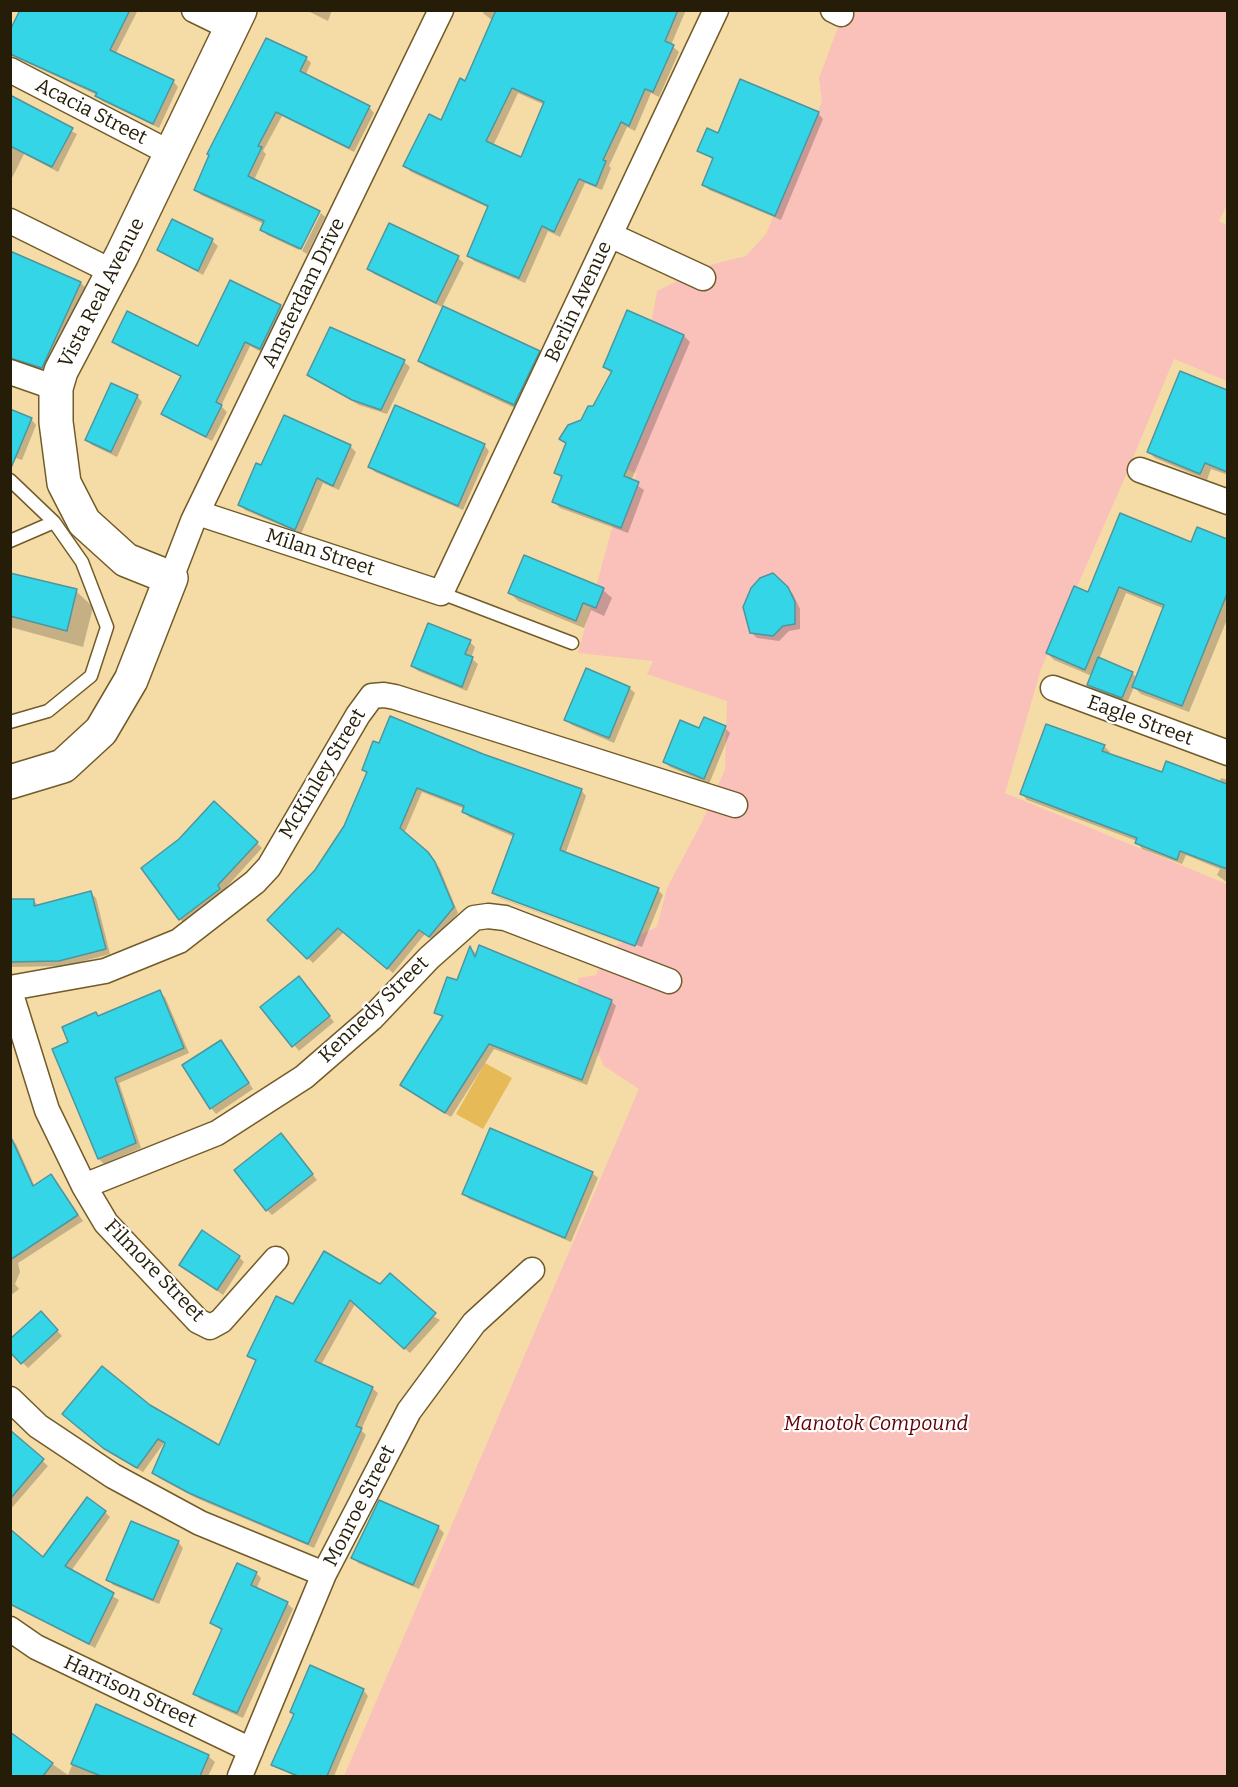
<!DOCTYPE html>
<html>
<head>
<meta charset="utf-8">
<style>
  body { margin:0 }
  #map { position:relative; width:1238px; height:1787px; overflow:hidden; background:#f5dca6; font-family:Bitter,serif }
  canvas { display:block }
  .frame { position:absolute; inset:0; border:12px solid #261d08; pointer-events:none }
</style>
</head>
<body>
<div id="map">
<canvas width="1238" height="1787"></canvas>
<div class="frame"></div>
</div>
<script>
const ctx = document.querySelector('canvas').getContext('2d');
ctx.lineJoin = 'round';
function fillPath(path, color) {
  ctx.fillStyle = color;
  ctx.fill(path, 'evenodd');
}
function poly(rows) {
  const path = new Path2D();
  for (const r of rows) {
    path.moveTo(r[0], r[1]);
    for (let i = 2; i < r.length; i += 2) path.lineTo(r[i], r[i + 1]);
  }
  return path;
}
function stroke(path, color, width, dash) {
  ctx.strokeStyle = color;
  ctx.lineWidth = width;
  ctx.lineCap = dash ? 'butt' : 'round';
  ctx.setLineDash(dash || []);
  ctx.stroke(path);
}
function drawText(font, color, halo, rows, align = 'center') {
  ctx.font = font + ' Bitter,serif';
  ctx.lineWidth = 4.5;
  ctx.setLineDash([]);
  ctx.textBaseline = 'middle';
  ctx.strokeStyle = halo;
  ctx.fillStyle = color;
  for (const [text, x, y, turn = 0] of rows) {
    ctx.save();
    ctx.translate(x, y);
    ctx.rotate((+turn || 0) * Math.PI / 180);
    ctx.textAlign = isNaN(turn) ? turn : align;
    if (halo) ctx.strokeText(text, 0, 0);
    ctx.fillText(text, 0, 0);
    ctx.restore();
  }
}
fillPath(poly([
  [844,11,1227,11,1228,203,1219,221,1227,225,1227,381,1174,359,1123,482,1041,669,1005,793,1227,884,1227,1776,344,1776,639,1089,604,1066,580,1015,578,978,596,975,606,950,657,927,667,888,703,820,725,769,727,701,647,674,653,661,578,653,611,532,637,474,611,462,640,383,657,291,710,265,746,256,766,234,822,102,819,78]
]), '#fac0ba');
fillPath(poly([
  [485,1063,512,1078,483,1129,456,1114]
]), '#e6ba56');
fillPath(poly([
  [22,10,138,10,115,55,173,81,178,87,159,128,102,101,97,95,10,55,10,34],
  [306,10,332,10,328,21],
  [485,10,686,10,671,45,679,52,659,97,651,93,635,131,627,127,609,166,611,168,602,190,585,183,560,237,548,231,525,283,474,261,468,255,489,208,411,172,405,166,441,122,466,83,493,21,483,13],
  [518,93,545,105,522,159,493,146],
  [306,58,311,63,305,76,369,107,374,113,354,152,282,116,263,151,266,154,254,180,318,212,299,250,267,235,262,229,264,224,201,195,196,189],
  [10,97,77,134,58,172,24,154,10,182],
  [818,113,823,119,781,220,709,190,704,184,714,160,699,151,718,135],
  [321,213,325,217,307,254,302,251],
  [212,241,218,246,203,275,158,250],
  [10,251,81,283,86,288,48,373,10,364],
  [458,258,464,263,442,307,539,352,544,357,519,410,425,366,420,360,444,308,374,274,368,269],
  [280,306,285,312,265,354,250,346,221,406,227,412,212,441,163,414,182,377,119,347,114,342,199,348],
  [628,312,684,336,690,342,631,481,644,490,628,533,560,508,553,501,562,479,556,473,567,445,561,439,593,408,612,374,604,367],
  [331,329,404,362,410,367,387,414,359,405,308,375],
  [1181,373,1228,392,1228,475,1211,469,1207,480,1155,458,1149,452],
  [137,396,142,402,117,457,92,445,87,440],
  [31,419,36,425,22,460,10,456],
  [484,445,489,451,463,510,375,472,370,467],
  [350,446,356,452,339,490,323,483,301,534,245,510,240,504,262,467],
  [1198,529,1228,541,1228,617,1189,712,1141,694,1134,687,1127,703,1094,690,1088,685,1092,676,1054,660,1047,653,1089,594,1192,544],
  [1126,593,1165,609,1137,678,1132,673,1099,659],
  [10,575,76,591,93,607,83,647,10,627],
  [773,575,793,594,800,609,800,629,789,631,779,641,757,638,752,633],
  [603,590,612,598,604,616,591,610,584,628,518,601,510,593],
  [470,642,475,647,471,658,478,664,467,691,418,671,412,666],
  [629,688,635,693,614,743,572,725,566,720],
  [725,728,730,733,709,784,670,767,664,762,700,729],
  [1104,746,1110,752,1109,755,1163,774,1219,783,1221,778,1228,780,1228,883,1217,875,1220,869,1186,855,1182,864,1142,849,1137,841,1027,800,1022,794],
  [483,756,581,790,586,796,566,852,658,890,663,895,642,947,498,894,498,897,641,950,499,898,494,893,514,837,469,817,464,812,465,809,422,792,404,834,433,859,440,869,458,913,435,942,425,934,393,973,344,932,313,963,269,920,316,871,345,827,368,774,363,769],
  [214,803,262,848,222,892,225,895,185,924,180,919,180,840],
  [91,893,96,898,110,954,65,966,10,967,10,901,33,900,39,906],
  [471,948,477,955,611,1001,616,1006,587,1085,494,1049,451,1117,408,1090,444,1019,436,1012,458,982],
  [304,984,334,1022,299,1051,263,1007],
  [159,992,165,997,189,1053,119,1083,141,1148,104,1164,99,1159,70,1043,96,1013,100,1017],
  [221,1041,253,1089,216,1114,211,1108],
  [11,1139,16,1144,35,1187,51,1176,83,1221,18,1263,20,1272,15,1284,19,1289,10,1296],
  [287,1141,317,1180,272,1215,267,1210],
  [592,1173,598,1178,571,1242,469,1199,464,1194],
  [324,1253,440,1320,410,1353,355,1304,321,1365,372,1388,378,1393,361,1430,366,1435,314,1548,196,1498,159,1478,154,1472,166,1440,143,1472,110,1453,70,1419,149,1406,219,1447,257,1362,249,1356,294,1306],
  [239,1257,244,1262,223,1295,181,1265],
  [41,1313,62,1336,28,1368,10,1350],
  [10,1432,48,1466,10,1510],
  [105,1512,110,1517,71,1571,119,1600,95,1648,10,1604,10,1531,43,1559],
  [438,1527,444,1533,419,1589,358,1563,353,1557],
  [178,1542,183,1548,159,1604,113,1585,108,1579],
  [256,1573,261,1578,256,1590,287,1603,293,1609,243,1718,200,1699,195,1693,222,1631,212,1623],
  [363,1690,368,1696,334,1776,294,1776,273,1764,295,1715,292,1712],
  [97,1706,208,1756,215,1762,208,1776,10,1776,10,1742,14,1737,68,1775]
]), '#0003');
const building = poly([
  [20,10,130,10,110,50,174,80,153,124,95,96,97,93,10,54,10,30,20,10],
  [496,10,678,10,665,41,674,45,653,92,645,89,629,126,621,122,603,160,606,161,596,186,579,179,554,232,542,226,519,278,467,256,488,206,403,166,429,114,441,120,460,78,465,81,496,10],
  [512,88,544,102,521,157,486,141,512,88],
  [266,38,307,57,300,71,370,106,349,148,276,112,258,146,262,147,248,176,320,211,301,249,260,230,264,221,194,190,209,155,207,154,266,38],
  [740,79,819,112,775,216,702,185,713,158,697,151,707,128,718,133,740,79],
  [10,95,73,128,52,167,10,146,10,95],
  [172,219,213,239,198,271,157,250,172,219],
  [389,223,459,256,436,303,367,269,389,223],
  [10,251,81,282,42,368,10,358,10,251],
  [230,280,281,305,260,349,245,342,216,402,222,405,206,437,161,414,181,376,112,342,127,311,198,346,230,280],
  [443,306,540,351,514,405,418,361,443,306],
  [627,310,684,335,624,476,639,482,621,528,552,502,562,476,554,473,566,443,559,439,568,425,581,420,588,406,593,406,612,371,603,367,627,310],
  [330,327,405,360,381,410,352,400,307,375,330,327],
  [1180,371,1227,390,1227,472,1205,463,1200,474,1147,452,1180,371],
  [111,383,138,395,111,452,85,440,111,383],
  [395,405,485,444,458,506,368,467,395,405],
  [10,409,32,418,11,468,10,468,10,409],
  [284,415,351,445,333,486,317,478,295,530,238,505,256,463,261,465,284,415],
  [1120,513,1191,542,1197,527,1227,539,1227,594,1182,706,1132,687,1164,605,1119,587,1085,670,1046,653,1074,586,1088,592,1120,513],
  [524,555,604,588,596,608,583,603,576,621,508,593,524,555],
  [10,573,77,589,67,631,10,616,10,573],
  [773,573,788,587,795,602,795,624,783,626,773,636,750,633,743,607,751,588,760,578,773,573],
  [428,623,471,640,465,654,473,657,462,687,411,666,428,623],
  [1098,657,1133,672,1122,698,1087,685,1098,657],
  [586,668,630,687,609,738,564,720,586,668],
  [390,716,483,754,582,789,560,850,659,888,635,946,492,893,514,834,462,812,464,806,417,788,400,828,428,852,435,862,454,907,429,937,419,930,387,969,338,928,307,959,267,920,315,870,344,826,367,772,362,770,373,741,379,743,390,716],
  [704,717,726,726,704,779,663,762,680,720,699,728,704,717],
  [1046,724,1105,745,1102,751,1162,772,1166,761,1227,784,1227,869,1180,851,1177,860,1135,843,1137,838,1020,794,1046,724],
  [214,801,258,842,218,885,220,889,179,920,141,868,179,839,214,801],
  [91,891,106,949,59,961,10,962,10,899,34,899,34,906,91,891],
  [479,945,612,1000,582,1080,489,1044,445,1113,400,1085,443,1016,434,1013,447,977,457,980,470,946,475,957,479,945],
  [299,976,330,1016,292,1047,260,1007,299,976],
  [160,990,184,1048,115,1078,136,1143,98,1159,52,1049,68,1042,62,1027,96,1012,98,1016,160,990],
  [221,1040,249,1083,210,1109,182,1065,221,1040],
  [490,1128,593,1172,565,1238,462,1194,490,1128],
  [281,1133,313,1174,266,1211,234,1170,281,1133],
  [10,1135,33,1186,51,1174,78,1215,10,1260,10,1135],
  [202,1230,240,1256,217,1290,179,1265,202,1230],
  [324,1251,380,1284,390,1273,436,1313,404,1349,350,1300,315,1361,373,1387,356,1426,362,1428,308,1544,189,1493,152,1473,165,1443,158,1439,137,1468,103,1448,62,1414,102,1366,150,1405,219,1445,256,1360,247,1356,276,1296,293,1304,324,1251],
  [41,1311,58,1330,21,1364,10,1352,10,1339,41,1311],
  [10,1430,44,1459,10,1499,10,1430],
  [87,1497,106,1511,65,1566,114,1593,89,1644,10,1604,10,1529,43,1557,87,1497],
  [379,1500,439,1526,413,1585,351,1558,379,1500],
  [131,1521,179,1541,153,1600,106,1580,131,1521],
  [237,1563,257,1572,251,1585,288,1602,237,1713,193,1694,222,1629,210,1623,237,1563],
  [310,1665,364,1689,327,1776,298,1776,271,1765,294,1714,290,1712,310,1665],
  [96,1704,209,1755,200,1776,101,1776,71,1764,96,1704],
  [10,1732,53,1763,43,1776,10,1776,10,1732]
]);
fillPath(building, '#33d5e6');
stroke(building, '#4d969f', 1.5);
const lane = poly([
  [10,480,54,522,82,562,107,627,91,676,48,711,10,722],
  [10,541,54,522],
  [441,593,572,643]
]);
const street = poly([
  [194,10,231,28],
  [833,10,841,14],
  [10,70,172,154],
  [10,221,113,272],
  [610,235,703,278],
  [10,372,56,388],
  [1140,470,1228,502],
  [198,513,441,593,716,10],
  [171,578,193,521,441,10],
  [1053,688,1228,753],
  [10,988,105,971,179,941,255,882,269,867,358,715,372,696,384,695,395,697,735,805],
  [10,991,47,1110,84,1186,106,1223,198,1321,210,1327,221,1321,276,1259],
  [84,1186,217,1133,304,1077,372,1018,429,958,474,918,488,916,505,918,669,981],
  [10,1399,38,1426,113,1476,200,1523,324,1574],
  [10,1629,36,1647,251,1750],
  [240,1776,324,1574,409,1411,474,1323,532,1270]
]);
const secondary = poly([
  [10,782,63,766,101,731,131,680,171,578,126,560,84,522,64,483,56,422,56,388,61,371,122,255,240,10]
]);
stroke(lane, '#725b29', 15);
stroke(street, '#725b29', 27);
stroke(secondary, '#725b29', 36);
stroke(lane, '#fff', 12);
stroke(street, '#fff', 24);
stroke(secondary, '#fff', 33);
drawText('20px', '#261d08', '#fff', [
  ["Acacia Street",91,112,27],
  ["Vista Real Avenue",102,293,-63],
  ["Amsterdam Drive",304,293,-64],
  ["Berlin Avenue",579,302,-65],
  ["Milan Street",320,553,18],
  ["Eagle Street",1140,721,20],
  ["McKinley Street",323,774,-59],
  ["Kennedy Street",374,1010,-44],
  ["Filmore Street",154,1271,46],
  ["Monroe Street",360,1506,-63],
  ["Harrison Street",130,1692,25]
]);
drawText('italic 20px', '#600007', '#fff', [
  ["Manotok Compound",876,1424]
]);
</script>
</body>
</html>
